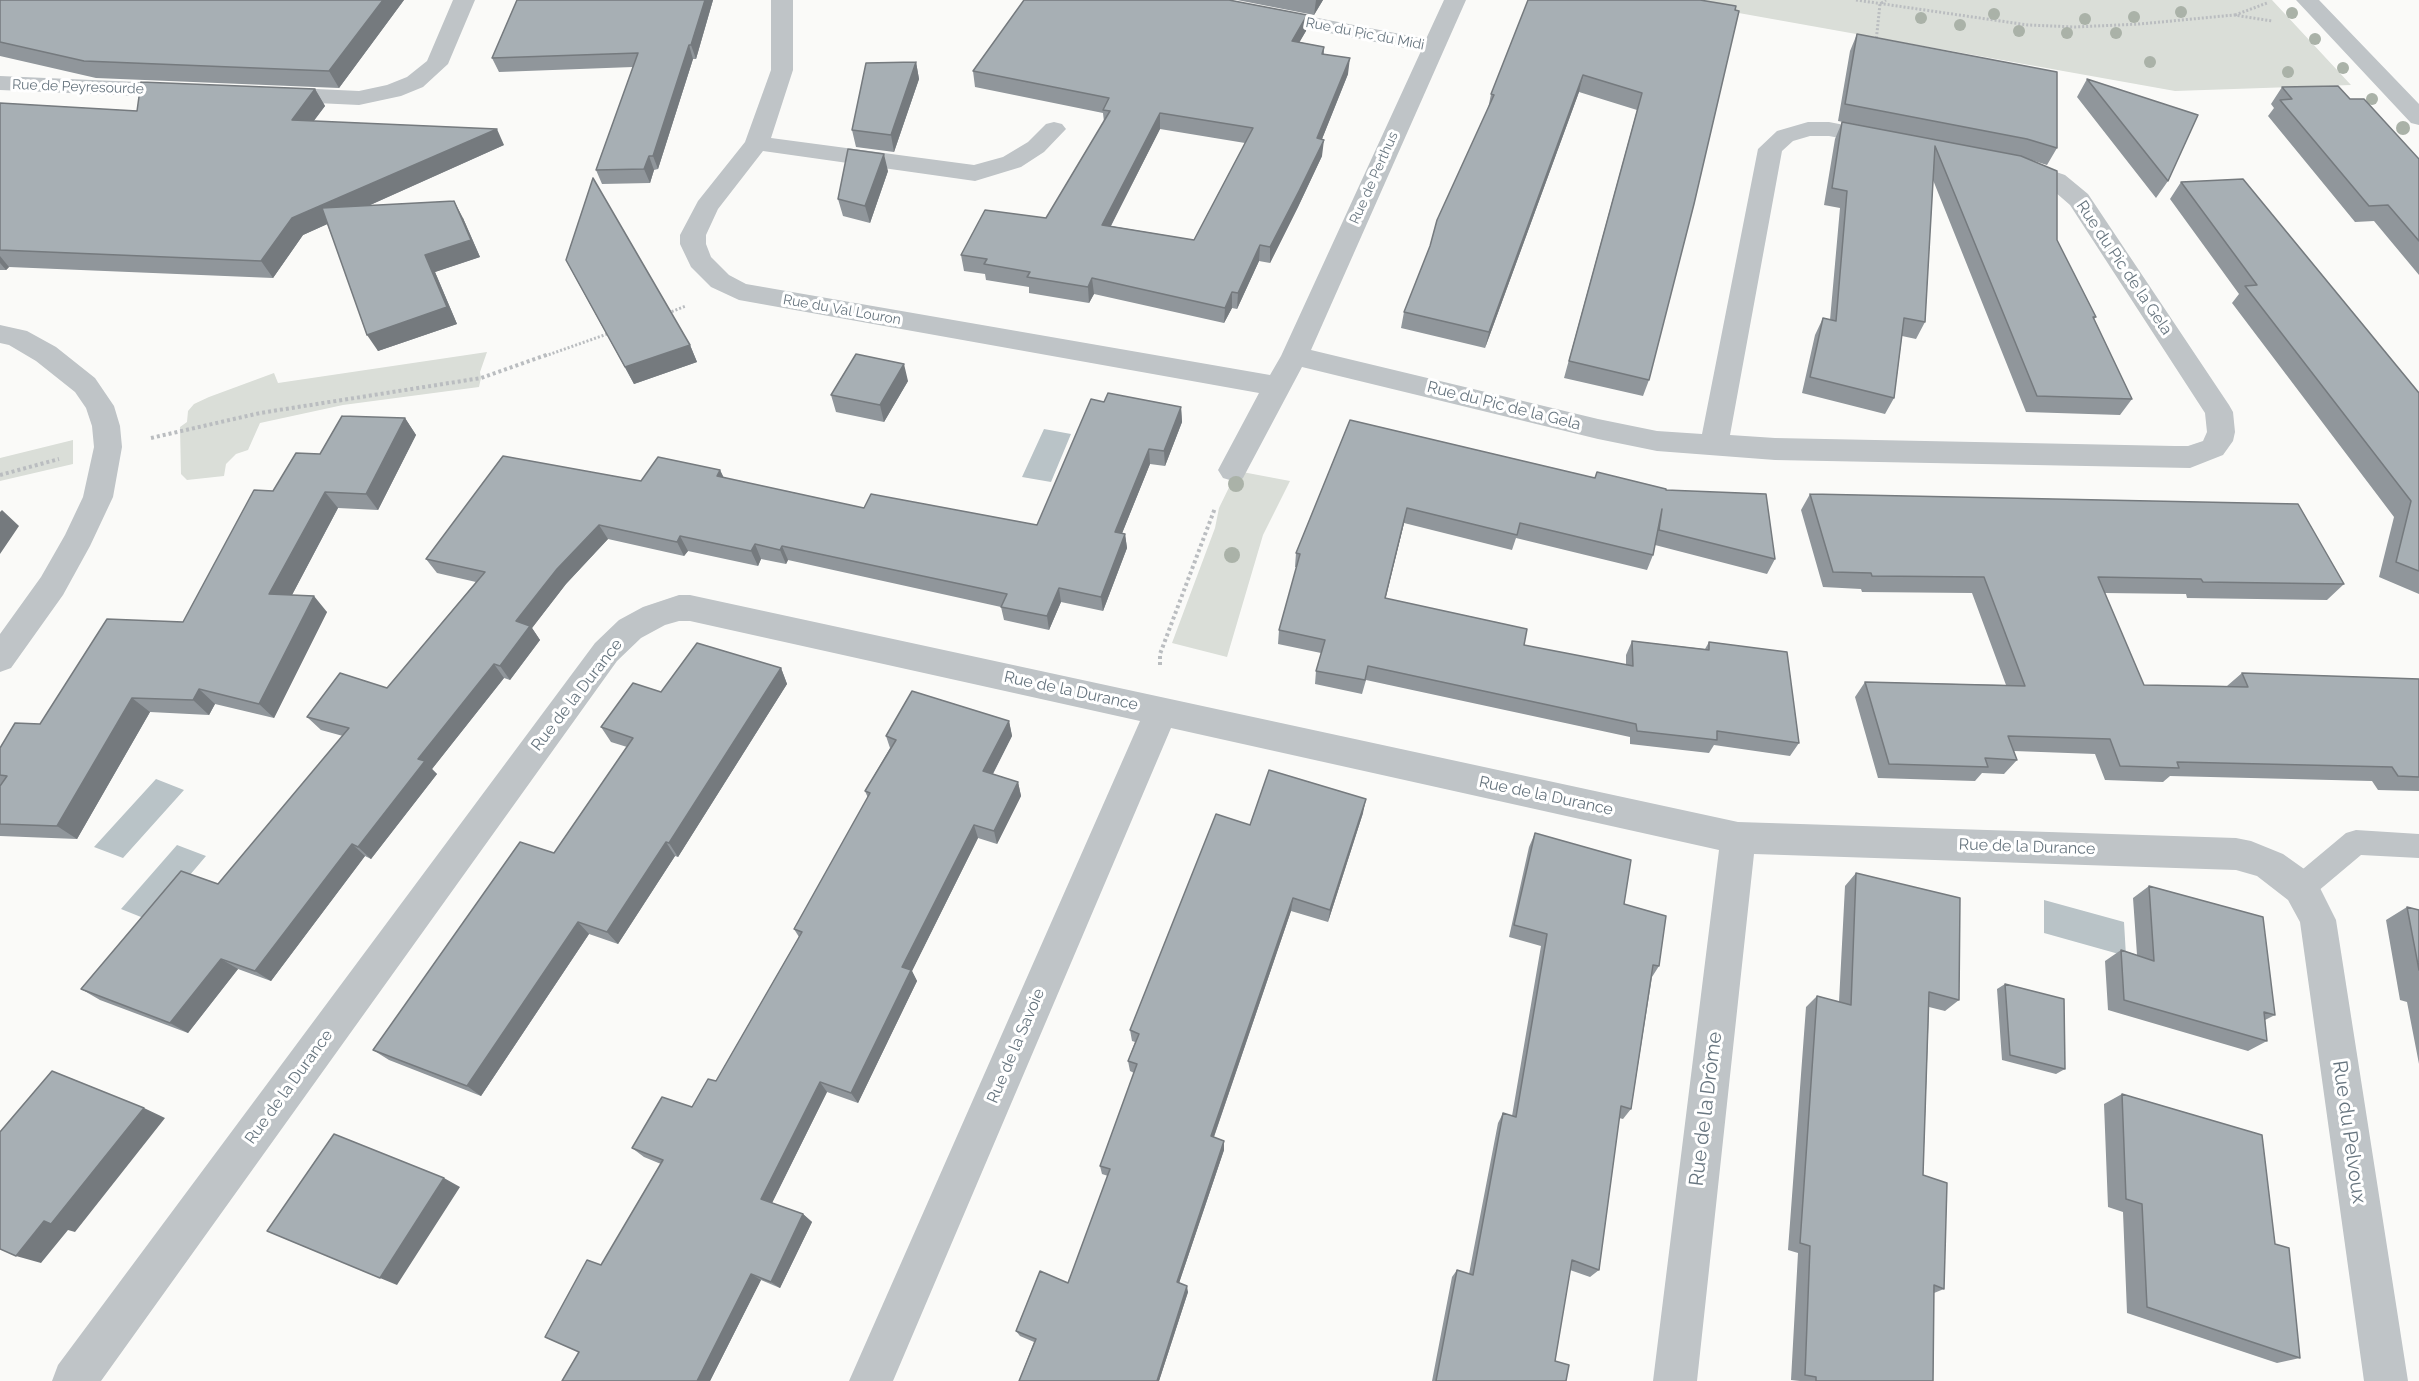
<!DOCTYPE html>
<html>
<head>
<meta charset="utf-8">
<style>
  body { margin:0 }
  canvas { display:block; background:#fafaf8 }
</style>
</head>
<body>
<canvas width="2419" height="1381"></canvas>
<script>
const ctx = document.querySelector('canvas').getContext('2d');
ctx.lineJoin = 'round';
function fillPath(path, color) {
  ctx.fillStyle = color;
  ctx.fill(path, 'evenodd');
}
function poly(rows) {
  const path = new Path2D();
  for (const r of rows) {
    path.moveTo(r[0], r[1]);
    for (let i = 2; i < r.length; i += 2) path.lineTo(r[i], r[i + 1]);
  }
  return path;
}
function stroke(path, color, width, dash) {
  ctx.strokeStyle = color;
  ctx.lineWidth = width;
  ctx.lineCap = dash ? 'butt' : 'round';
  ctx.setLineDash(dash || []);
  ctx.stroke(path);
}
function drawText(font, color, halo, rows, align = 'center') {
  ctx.font = font + ' Raleway,sans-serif';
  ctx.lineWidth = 6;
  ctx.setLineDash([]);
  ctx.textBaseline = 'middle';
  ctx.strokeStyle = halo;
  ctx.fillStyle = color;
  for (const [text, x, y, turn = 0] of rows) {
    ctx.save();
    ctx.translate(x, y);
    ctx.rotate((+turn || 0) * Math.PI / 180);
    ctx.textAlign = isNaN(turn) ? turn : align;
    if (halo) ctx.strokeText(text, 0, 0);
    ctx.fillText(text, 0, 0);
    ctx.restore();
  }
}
fillPath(poly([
  [1666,0,2272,0,2351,85,2175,91],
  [487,352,480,372,481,378,479,387,343,405,260,423,248,450,236,454,226,464,224,476,187,480,181,474,180,427,187,422,188,411,194,404,209,397,274,373,278,383],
  [73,440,73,464,0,481,0,458],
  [1237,471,1290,481,1263,535,1227,657,1172,643,1215,528,1219,508]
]), '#daded8');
fillPath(poly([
  [1044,429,1071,434,1051,482,1022,477],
  [156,779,184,790,123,858,94,847],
  [177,845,206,856,151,921,121,909],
  [2044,900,2124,922,2126,956,2044,933]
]), '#b9c3c7');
stroke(poly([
  [1856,0,2028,25,2075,27,2140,24,2234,15,2272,21],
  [2235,15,2267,3],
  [1876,42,1880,4,1886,0],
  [668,313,686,306],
  [545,356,610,333]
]), '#babdc0', 3, [2, 2]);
stroke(poly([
  [151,438,260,413,481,378,549,354],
  [0,475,59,459],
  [1160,665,1160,654,1215,508]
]), '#babdc0', 4, [3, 3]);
fillPath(poly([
  [2356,830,2419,834,2419,858,2361,855,2311,897,2301,901,2291,897,2287,888,2291,879,2346,833,2356,830]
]), '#bfc4c7');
fillPath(poly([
  [453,0,475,0,448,64,423,87,401,96,359,105,274,101,266,99,262,94,266,89,274,87,359,91,387,85,407,77,427,61,453,0],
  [771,0,793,0,793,70,771,138,974,165,1003,157,1028,142,1046,124,1054,122,1062,124,1066,129,1044,152,1021,167,975,181,763,151,718,209,706,235,706,244,711,257,729,275,746,284,1270,375,1281,356,1421,51,1192,6,1184,5,1181,0,1225,0,1426,39,1444,0,1466,0,1311,350,1598,419,1657,431,1702,434,1758,149,1777,131,1808,122,1829,122,1890,134,1894,139,1890,144,1882,146,1829,136,1810,136,1793,141,1782,151,1730,435,1775,438,2175,446,2188,446,2203,441,2207,432,2205,413,2070,205,2047,185,2006,170,2003,165,2006,160,2015,158,2065,175,2088,194,2229,405,2233,412,2235,432,2233,441,2223,455,2190,468,1775,460,1657,451,1598,439,1302,367,1243,478,1233,481,1223,478,1218,470,1259,393,739,300,711,287,691,267,680,244,680,235,698,201,745,142,771,70,771,0],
  [2296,0,2319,0,2419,104,2419,125,2411,123,2296,0],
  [0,76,184,84,192,86,196,91,192,96,184,98,0,90,0,76],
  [0,325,27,331,56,347,95,378,114,406,120,426,122,447,113,497,90,546,63,595,11,668,0,672,0,634,41,577,65,535,83,497,94,447,92,426,86,408,75,392,36,361,9,345,0,343,0,325],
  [679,595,690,595,1738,822,2236,838,2251,841,2283,854,2314,876,2336,920,2408,1381,2364,1381,2300,922,2288,900,2257,876,2236,870,1754,854,1697,1381,1653,1381,1719,850,1171,728,893,1381,849,1381,1140,721,690,621,679,621,665,625,641,638,617,661,101,1381,52,1381,58,1365,595,643,619,620,643,607,679,595]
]), '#bfc4c7');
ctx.fillStyle = '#aab2a8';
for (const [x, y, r] of [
  [2181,12,6],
  [2292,13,6],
  [1994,14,6],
  [2134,17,6],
  [1921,18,6],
  [2085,19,6],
  [1960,25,6],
  [2019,31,6],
  [2067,33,6],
  [2116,33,6],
  [2315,39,6],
  [2150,62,6],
  [2343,68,6],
  [2288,72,6],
  [2372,99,6],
  [2403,128,7],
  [1236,484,8],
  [1232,555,8]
]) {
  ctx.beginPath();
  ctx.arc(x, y, r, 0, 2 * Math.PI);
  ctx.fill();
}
fillPath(poly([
  [0,0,404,0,339,88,96,78,0,56],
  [517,0,713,0,696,59,693,59,658,169,654,170,650,183,602,184,596,170,633,67,499,72,492,58],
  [1237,0,1323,0,1314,15],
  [1669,0,1649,380,1643,396,1564,378,1637,110,1579,92,1485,348,1401,328,1404,312,1488,109,1491,94],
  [1307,15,1306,31,1299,42,1324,47,1324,54,1348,74,1322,139,1322,156,1298,207,1270,263,1259,261,1237,309,1232,308,1224,323,1094,294,1089,303,1029,293,1029,287,986,280,985,274,964,271,961,255,1046,218,1104,122,1103,113,975,87,973,71],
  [1160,129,1245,143,1194,240,1111,226],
  [1857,34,2057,148,2047,165,2028,159,2057,240,2096,317,2094,319,2132,399,2120,415,2026,412,1933,180,1925,322,1916,339,1902,336,1894,398,1885,414,1802,393,1815,335,1823,318,1830,320,1840,208,1824,205,1835,139,1842,122,1924,138,1838,121,1850,51],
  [916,62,919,79,894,152,856,147,852,130],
  [2087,79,2168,181,2156,198,2077,97],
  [2282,87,2350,99,2419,159,2419,275,2374,221,2355,222,2268,116,2274,108,2271,104],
  [315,89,325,106,313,121,504,145,368,206,463,218,480,257,435,272,457,324,378,351,327,224,303,235,273,278,9,267,6,270,0,270,0,103,137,111],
  [888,171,870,223,843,216,838,199],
  [2181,182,2419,393,2419,594,2379,577,2394,517,2232,303,2239,294,2170,199],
  [566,260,690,345,697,362,634,384,575,277],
  [908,381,884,422,836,412,831,395],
  [1104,402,1181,407,1182,422,1165,466,1150,464,1122,533,1125,534,1127,548,1103,611,1061,602,1049,630,1004,620,1001,607,788,560,786,564,761,559,758,566,688,551,684,556,608,539,566,584,532,628,540,640,510,680,504,678,432,769,437,774,371,859,365,856,271,981,238,969,188,1033,100,1000,81,989,218,884,343,736,321,730,307,717,387,688,476,582,437,573,426,559,641,481,720,470,724,478,864,508,1037,525],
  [405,418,416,435,378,510,338,508,292,595,327,612,274,718,215,704,209,715,150,712,77,839,0,836,0,748,40,724,183,622,320,454],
  [1350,420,1595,478,1597,472,1666,490,1775,559,1767,574,1655,545,1653,555,1647,570,1516,538,1512,550,1404,523,1385,599,1524,645,1626,665,1626,655,1632,641,1705,649,1709,642,1799,743,1790,756,1714,745,1709,753,1630,744,1630,737,1366,680,1362,694,1315,684,1316,671,1321,653,1278,644,1279,630,1297,567,1295,567,1296,553],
  [1810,494,2344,584,2327,600,2187,598,2186,594,2104,593,2144,685,2227,686,2242,673,2419,679,2419,791,2378,790,2372,781,2170,776,2163,782,2105,780,2095,754,2014,751,2017,760,2004,774,1982,773,1975,781,1878,778,1855,697,1865,682,2006,685,1972,593,1862,592,1861,589,1823,587,1801,510],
  [781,668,787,684,678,857,675,856,618,944,589,934,481,1096,389,1060,373,1050,554,853,627,747,611,742,601,727,661,692],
  [1009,721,1012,736,993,774,1018,782,1021,796,997,844,978,838,912,971,917,981,858,1103,827,1092,772,1203,803,1214,812,1222,780,1288,761,1280,710,1381,562,1381,579,1352,661,1164,644,1157,632,1148,692,1107,716,1081,799,937,794,929,868,798,865,791,890,748,886,736],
  [1363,813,1328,922,1291,911,1214,1137,1224,1141,1224,1150,1179,1283,1188,1292,1159,1381,1019,1381,1034,1342,1020,1336,1016,1331,1068,1283,1108,1176,1102,1174,1100,1166,1134,1073,1130,1071,1128,1061,1135,1042,1132,1041,1130,1030,1250,825],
  [1535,833,1624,904,1659,966,1652,977,1631,1109,1623,1119,1619,1118,1599,1270,1590,1277,1570,1270,1555,1361,1566,1381,1432,1381,1452,1277,1457,1270,1469,1274,1498,1123,1503,1113,1512,1116,1541,946,1509,937,1529,847],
  [1856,873,1959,1000,1945,1011,1929,1007,1923,1175,1944,1289,1934,1293,1933,1381,1800,1381,1791,1380,1798,1253,1788,1250,1806,1007,1817,996,1839,1002,1845,886],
  [2149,886,2275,1015,2265,1020,2267,1041,2248,1051,2108,1010,2105,961,2121,950,2137,955,2133,898],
  [2407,907,2419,910,2419,1064,2407,1002,2400,1000,2386,920],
  [2005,984,2065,1069,2056,1074,2002,1060,1997,989],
  [2122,1094,2275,1244,2300,1358,2277,1363,2127,1313,2123,1212,2108,1207,2104,1104]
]), '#90969b');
fillPath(poly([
  [383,0,404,0,339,88,329,71],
  [705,0,713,0,696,59,691,45],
  [1316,0,1323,0,1314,15],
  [1307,15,1306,31,1291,57,1292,41],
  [689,45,693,59,658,169,653,156],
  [1350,58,1348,74,1316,154,1317,138],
  [916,62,919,79,894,152,891,135],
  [1583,75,1579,92,1485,348,1489,332],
  [315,89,325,106,302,137,292,120],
  [1160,113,1160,129,1103,241,1102,225],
  [497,129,504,145,303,235,273,278,261,261,292,218],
  [1324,140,1322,156,1298,207,1270,263,1270,247],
  [884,154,888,171,870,223,865,206],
  [649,156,654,170,650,183,644,169],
  [454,201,463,218,480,257,435,272,457,324,378,351,367,335,425,255],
  [1260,245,1259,261,1237,309,1238,293],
  [0,256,9,267,6,270,0,263],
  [1092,278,1094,294,1089,303,1088,287],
  [1232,292,1232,308,1224,323,1225,308],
  [690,345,697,362,634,384,625,367],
  [904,364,908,381,884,422,880,405],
  [1181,407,1182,422,1165,466,1164,451],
  [405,418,416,435,378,510,366,494],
  [1149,449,1150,464,1117,546,1115,532],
  [720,470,727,485,717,476],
  [325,492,338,508,284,610,269,594],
  [1407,508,1404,523,1382,613,1385,598],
  [2,510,19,526,0,554,0,512],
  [599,525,608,539,566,584,532,628,540,640,510,680,500,666,516,621,557,569],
  [1125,534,1127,548,1103,611,1101,597],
  [680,536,688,551,684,556,677,542],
  [755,544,761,559,758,566,751,551],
  [782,546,788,560,786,564,780,550],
  [1059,588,1061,602,1049,630,1047,616],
  [314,596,327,612,274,718,259,704],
  [494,664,504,678,432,769,437,774,371,859,358,847,418,759],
  [781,668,787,684,678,857,669,843],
  [199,689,215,704,209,715,193,700],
  [132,698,150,712,77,839,57,826],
  [1009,721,1012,736,987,785,983,771],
  [1018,782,1021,796,997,844,994,831],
  [1366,799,1363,813,1328,922,1330,910],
  [974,825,978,838,912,971,917,981,858,1103,851,1093,902,967],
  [666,842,675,856,618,944,607,932],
  [352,844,365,856,271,981,255,971],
  [1293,898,1291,911,1211,1145,1211,1136],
  [578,922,589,934,481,1096,467,1086],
  [221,959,238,969,188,1033,170,1023],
  [820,1082,827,1092,770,1207,761,1199],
  [144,1108,165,1118,75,1232,68,1230,41,1263,16,1256,44,1221],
  [1224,1141,1224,1150,1177,1289,1177,1282],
  [444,1178,460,1187,397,1285,380,1278],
  [803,1214,812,1222,780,1288,771,1282],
  [751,1274,761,1280,710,1381,697,1381],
  [1187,1286,1188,1292,1159,1381,1157,1381]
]), '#757a7e');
const building = poly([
  [0,0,383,0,329,71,84,61,0,42,0,0],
  [517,0,705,0,691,45,689,45,653,156,649,156,644,169,596,170,638,53,492,58,517,0],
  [1024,0,1229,0,1307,15,1292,41,1324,47,1322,54,1350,58,1317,138,1324,140,1299,191,1270,247,1260,245,1238,293,1232,292,1225,308,1092,278,1088,287,1027,277,1030,272,984,264,987,259,961,255,985,210,1046,218,1110,111,1103,110,1109,98,973,71,1024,0],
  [1160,113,1253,128,1194,240,1102,225,1160,113],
  [1528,0,1700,0,1736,6,1735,10,1739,11,1694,204,1649,380,1569,361,1642,93,1583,75,1489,332,1404,312,1430,246,1437,220,1494,95,1491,94,1528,0],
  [1857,34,2057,72,2057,148,2027,139,1845,104,1857,34],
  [916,62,891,135,852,130,866,63,916,62],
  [2087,79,2198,115,2168,181,2087,79],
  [141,82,315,89,292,120,497,129,292,218,261,261,0,250,0,103,137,111,141,82],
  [2338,86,2350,99,2364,99,2419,159,2419,241,2388,205,2369,206,2280,100,2292,99,2282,87,2338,86],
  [1842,122,2021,156,2057,171,2057,240,2096,317,2093,317,2132,399,2037,396,1935,146,1925,322,1904,318,1894,398,1810,377,1823,318,1836,321,1847,191,1832,188,1842,122],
  [848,149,884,154,865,206,838,199,848,149],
  [593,178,690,345,625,367,566,260,593,178],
  [2243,179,2419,393,2419,571,2396,562,2411,501,2245,286,2257,285,2181,182,2243,179],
  [454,201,471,240,425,255,447,307,367,335,322,208,454,201],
  [856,354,904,364,880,405,831,395,856,354],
  [1108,393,1181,407,1164,451,1149,449,1115,532,1125,534,1101,597,1059,588,1047,616,1001,607,1007,594,782,546,780,550,755,544,751,551,680,536,677,542,599,525,557,569,516,621,530,626,500,666,494,664,418,759,425,761,358,847,352,844,255,971,221,959,170,1023,81,989,181,871,218,884,349,728,307,717,340,673,387,688,485,572,426,559,503,456,641,481,658,457,720,470,717,476,864,508,871,494,1037,525,1091,399,1104,402,1108,393],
  [342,416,405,418,366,494,325,492,269,594,314,596,259,704,199,689,193,700,132,698,57,826,0,824,0,786,7,776,0,775,0,748,15,723,40,724,107,619,183,622,254,490,273,491,296,453,320,454,342,416],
  [1350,420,1595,478,1597,472,1666,489,1666,490,1766,494,1775,559,1659,530,1662,509,1653,555,1520,523,1517,535,1407,508,1385,598,1527,629,1524,645,1633,666,1632,641,1709,650,1709,642,1787,652,1799,743,1717,731,1717,740,1637,731,1636,724,1368,666,1365,680,1316,671,1325,640,1279,630,1300,554,1296,553,1350,420],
  [1810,494,2298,504,2344,584,2203,582,2201,579,2098,577,2144,685,2248,687,2242,673,2419,679,2419,777,2398,776,2392,767,2177,762,2179,768,2120,766,2110,739,2008,736,2017,760,1985,758,1988,767,1889,764,1865,682,2025,686,1984,577,1872,576,1871,573,1833,572,1810,494],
  [697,643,781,668,669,843,666,842,607,932,578,922,467,1086,373,1050,520,842,554,853,633,738,601,727,633,683,661,692,697,643],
  [912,691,1009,721,983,771,1018,782,994,831,974,825,902,967,911,970,851,1093,820,1082,761,1199,803,1214,771,1282,751,1274,697,1381,562,1381,579,1352,545,1337,587,1260,601,1265,663,1160,632,1148,662,1097,692,1107,708,1079,716,1081,802,932,794,929,870,793,865,791,896,740,886,736,912,691],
  [1269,770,1366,799,1330,910,1293,898,1211,1136,1224,1141,1177,1282,1187,1286,1157,1381,1019,1381,1036,1339,1016,1331,1040,1271,1068,1283,1110,1169,1100,1166,1137,1064,1128,1061,1139,1034,1130,1030,1216,814,1250,825,1269,770],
  [1535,833,1631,860,1624,904,1666,916,1659,966,1653,965,1631,1109,1621,1106,1599,1270,1572,1260,1555,1361,1569,1365,1566,1381,1436,1381,1457,1270,1473,1275,1503,1113,1516,1117,1547,934,1514,925,1535,833],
  [1856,873,1960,898,1959,1000,1929,992,1923,1175,1947,1183,1944,1289,1934,1285,1933,1381,1816,1381,1816,1377,1805,1375,1810,1246,1800,1243,1817,996,1851,1005,1856,873],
  [2149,886,2263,917,2275,1015,2264,1012,2267,1041,2124,1000,2121,950,2154,961,2149,886],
  [2407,907,2419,910,2419,970,2407,907],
  [2005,984,2064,999,2065,1069,2010,1055,2005,984],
  [52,1071,144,1108,51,1224,44,1221,16,1256,0,1249,0,1132,52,1071],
  [2122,1094,2262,1135,2275,1244,2289,1248,2300,1358,2147,1307,2142,1204,2126,1199,2122,1094],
  [334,1134,444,1178,380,1278,267,1231,334,1134]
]);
fillPath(building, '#a7afb4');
stroke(building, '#757a7e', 1.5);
drawText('14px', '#67757f', '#fff', [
  ["Rue du Pic du Midi",1365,34,11],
  ["Rue de Peyresourde",78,87,2],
  ["Rue de Perthus",1374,178,-66],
  ["Rue du Val Louron",842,310,10]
]);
drawText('16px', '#67757f', '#fff', [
  ["Rue du Pic de la Gela",2124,268,56],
  ["Rue du Pic de la Gela",1504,406,14],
  ["Rue de la Durance",1071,691,12],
  ["Rue de la Durance",577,695,-52],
  ["Rue de la Durance",1546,796,12],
  ["Rue de la Durance",2027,847,2],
  ["Rue de la Savoie",1016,1046,-67],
  ["Rue de la Durance",289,1087,-54]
]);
drawText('20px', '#67757f', '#fff', [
  ["Rue de la Drôme",1706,1109,-83],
  ["Rue du Pelvoux",2349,1132,82]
]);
</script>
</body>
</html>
